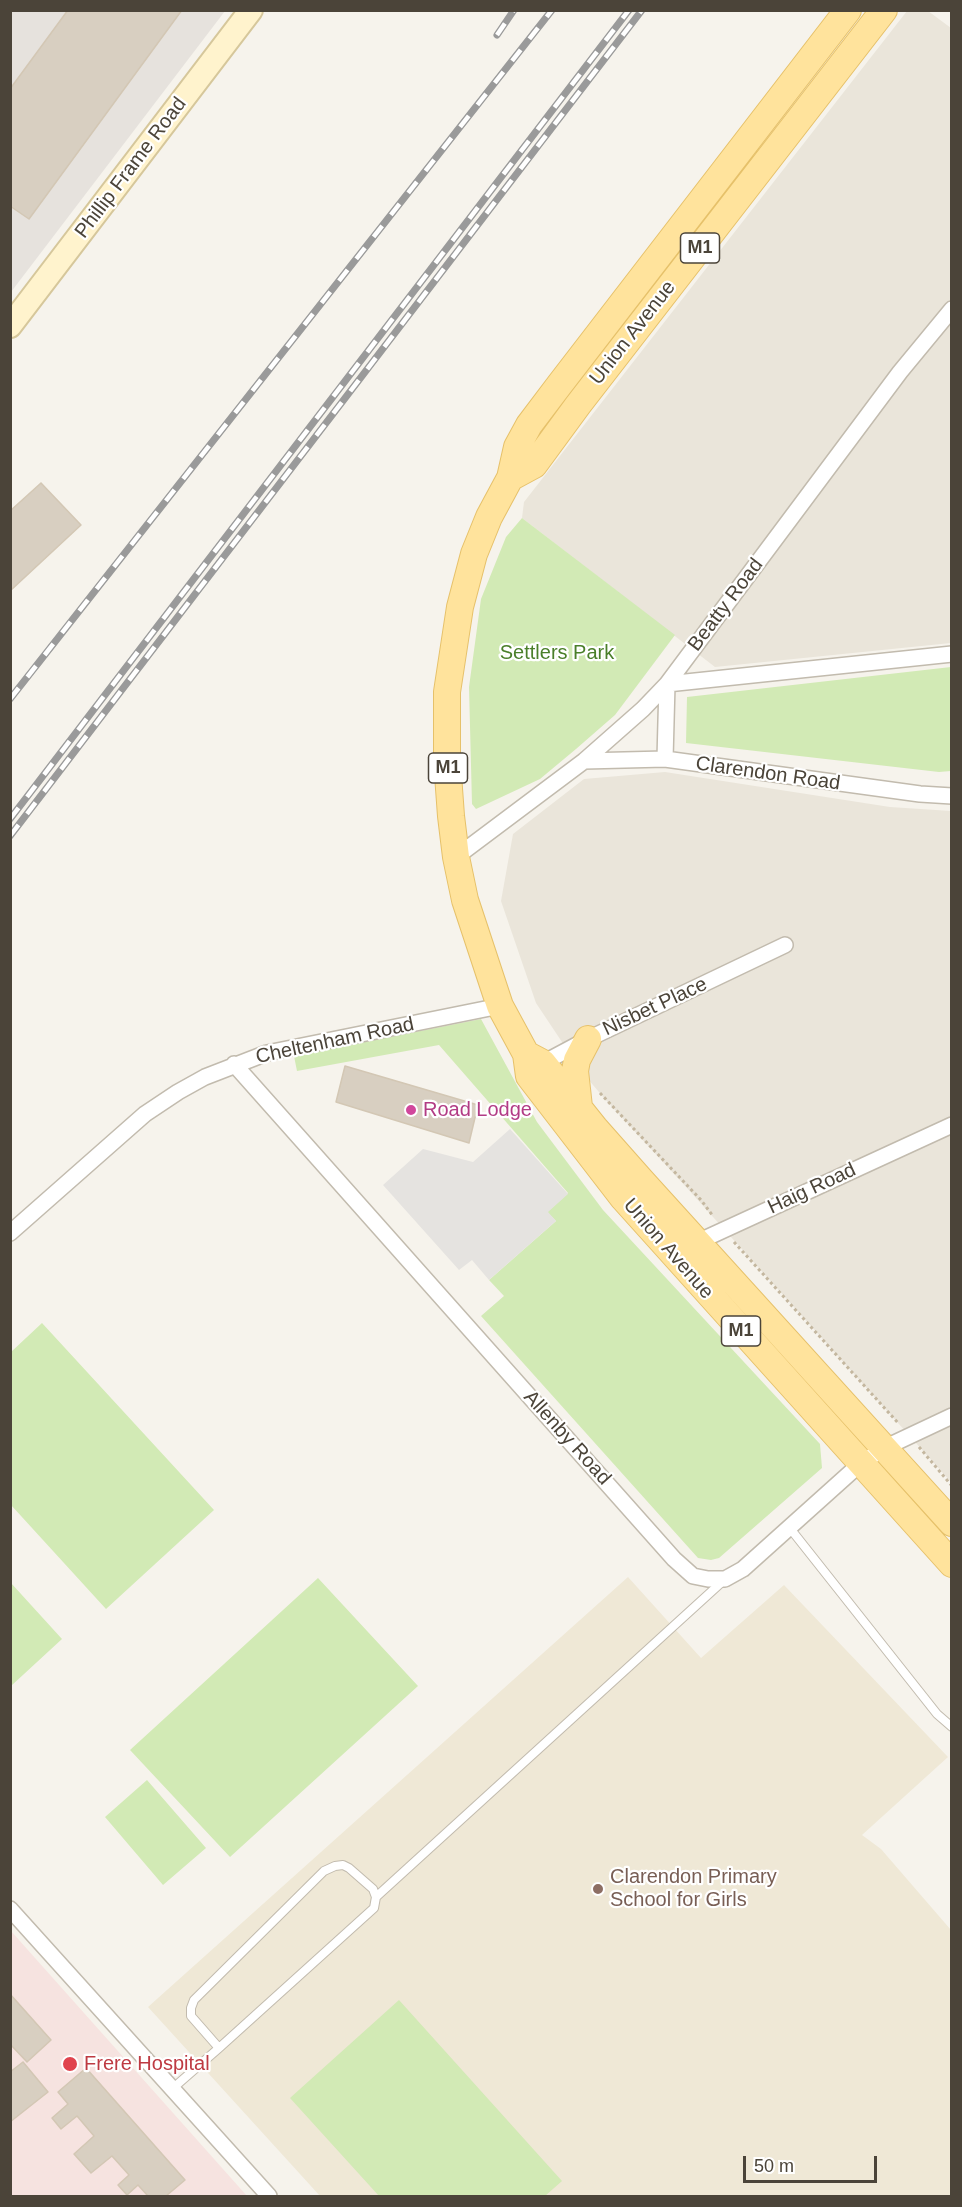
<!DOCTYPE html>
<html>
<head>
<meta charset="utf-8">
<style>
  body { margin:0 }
  #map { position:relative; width:962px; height:2207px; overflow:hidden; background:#f6f3ec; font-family:Arial,sans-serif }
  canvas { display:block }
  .frame { position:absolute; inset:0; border:12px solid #4b4439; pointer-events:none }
  .scale { position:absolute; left:743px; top:2156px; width:134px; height:27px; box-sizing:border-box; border:3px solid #4b4439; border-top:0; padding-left:8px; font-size:18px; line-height:21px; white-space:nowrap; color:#4b4439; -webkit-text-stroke:4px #fff; paint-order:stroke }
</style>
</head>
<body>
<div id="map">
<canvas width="962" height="2207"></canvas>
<div class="frame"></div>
<div class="scale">50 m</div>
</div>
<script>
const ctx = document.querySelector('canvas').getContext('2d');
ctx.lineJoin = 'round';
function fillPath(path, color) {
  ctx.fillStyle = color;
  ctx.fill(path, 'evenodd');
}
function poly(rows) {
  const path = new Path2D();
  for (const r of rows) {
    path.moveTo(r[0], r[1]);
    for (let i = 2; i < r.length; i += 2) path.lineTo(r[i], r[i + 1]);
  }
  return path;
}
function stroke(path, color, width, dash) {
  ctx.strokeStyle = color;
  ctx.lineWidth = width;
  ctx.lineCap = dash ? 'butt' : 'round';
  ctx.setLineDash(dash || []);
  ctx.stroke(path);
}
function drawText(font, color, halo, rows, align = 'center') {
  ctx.font = font + ' Arial,sans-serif';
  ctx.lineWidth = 4.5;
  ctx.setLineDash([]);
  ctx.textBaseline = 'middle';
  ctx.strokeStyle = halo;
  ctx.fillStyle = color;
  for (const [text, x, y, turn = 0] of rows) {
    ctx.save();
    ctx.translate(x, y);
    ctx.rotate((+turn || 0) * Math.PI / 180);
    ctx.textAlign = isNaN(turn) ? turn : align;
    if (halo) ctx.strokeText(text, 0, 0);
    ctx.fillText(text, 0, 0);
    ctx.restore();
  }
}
fillPath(poly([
  [907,11,928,11,951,28,951,643,715,667,522,518,524,502],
  [665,772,890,807,951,811,951,1482,687,1188,604,1098,582,1072,536,1003,501,901,513,834,584,779]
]), '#eae5da');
fillPath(poly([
  [11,11,225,11,11,292]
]), '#e6e2dd');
fillPath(poly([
  [628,1577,701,1658,784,1585,948,1757,862,1835,881,1849,951,1930,951,2196,320,2196,148,2007]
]), '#efe8d6');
fillPath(poly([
  [11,1931,247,2196,11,2196]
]), '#f6e3e0');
fillPath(poly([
  [522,518,675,635,615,715,576,749,540,779,476,809,472,804,469,687,481,599,506,537],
  [951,667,951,771,939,772,686,743,687,697],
  [481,1019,537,1122,603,1210,820,1444,822,1468,719,1558,711,1560,698,1558,481,1316,504,1296,489,1280,556,1221,547,1212,568,1193,439,1045,297,1071,294,1056],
  [42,1323,214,1510,106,1609,11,1505,11,1352],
  [318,1578,418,1686,230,1857,130,1750],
  [11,1583,62,1639,11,1686],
  [147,1780,206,1848,163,1885,105,1817],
  [399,2000,562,2181,545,2196,379,2196,290,2098]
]), '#d2eab5');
fillPath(poly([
  [510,1129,568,1194,548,1212,556,1221,489,1280,472,1260,459,1270,383,1185,423,1149,473,1162]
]), '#e5e3e0');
const building = poly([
  [68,10,182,10,29,219,10,206,10,89,68,10],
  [41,483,81,525,10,591,10,511,41,483],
  [345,1066,478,1105,469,1143,336,1102,345,1066],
  [10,1994,51,2040,27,2062,10,2044,10,1994],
  [23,2062,48,2092,10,2122,10,2072,23,2062],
  [86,2068,185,2180,166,2196,148,2196,138,2185,127,2195,118,2185,129,2175,112,2156,91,2173,74,2154,94,2136,77,2116,61,2129,52,2118,68,2104,58,2092,86,2068]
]);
fillPath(building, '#d8cfc1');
stroke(building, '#d3c7b4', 1.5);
const lane = poly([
  [789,1527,937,1714,952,1727],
  [376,1897,723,1581],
  [172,2089,219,2048,374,1908,376,1897,373,1889,349,1868,343,1865,335,1866,324,1871,194,2000,191,2008,191,2016,219,2048]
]);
const street = poly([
  [665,759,667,684,952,654],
  [584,761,665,759,920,794,952,796],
  [456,857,584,761,643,709,667,684,900,372,952,309],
  [234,1064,674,1559,693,1576,708,1579,725,1579,743,1569,860,1464,884,1448,952,1416],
  [538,1067,543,1063,588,1039,785,945],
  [10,1233,145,1114,178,1092,205,1077,267,1053,500,1006],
  [691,1245,952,1125],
  [10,1909,269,2196]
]);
const secondary = poly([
  [10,326,251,10]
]);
const primary = poly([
  [848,10,560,384,529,425,517,447,510,478,489,517,474,554,460,607,447,692,447,761,451,816,456,857,465,900,500,1006,526,1054,529,1076,623,1198,952,1564],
  [510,478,534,465,578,405,884,10],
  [526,1054,543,1063,595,1128,641,1180,952,1523],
  [579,1107,575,1071,577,1060,588,1039]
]);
stroke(lane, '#c2bbae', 10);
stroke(street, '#c2bbae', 18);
stroke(secondary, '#d6c79b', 26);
stroke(primary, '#e6c16a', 28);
stroke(poly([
  [600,1093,701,1200,713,1216],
  [734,1242,899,1424],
  [919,1447,952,1486]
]), '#c4b79f', 3, [3, 3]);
stroke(lane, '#fff', 8);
stroke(street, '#fff', 15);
stroke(secondary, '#fff3cd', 22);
stroke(primary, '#ffe39c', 26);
const rail = poly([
  [497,35,514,10],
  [10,699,552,10],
  [10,819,629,10],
  [10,836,642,10]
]);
stroke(rail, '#9a9a9a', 7);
stroke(rail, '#fff', 4.5, [14]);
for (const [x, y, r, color] of [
  [411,1110,6,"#d1479c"],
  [598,1889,6,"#8d6e63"],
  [70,2064,8,"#e0444e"]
]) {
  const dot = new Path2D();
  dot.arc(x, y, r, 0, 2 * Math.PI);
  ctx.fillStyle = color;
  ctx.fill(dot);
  stroke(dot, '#fff', 2);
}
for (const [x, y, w] of [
  [700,248,39],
  [448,768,39],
  [741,1331,39]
]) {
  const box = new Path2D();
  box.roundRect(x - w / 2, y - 15, w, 30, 4.5);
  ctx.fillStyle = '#fff';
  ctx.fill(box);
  stroke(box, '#4b4439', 1.5);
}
drawText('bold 18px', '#4b4439', null, [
  ["M1",700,248],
  ["M1",448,768],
  ["M1",741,1331]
]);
drawText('20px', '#4b4439', '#fff', [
  ["Phillip Frame Road",131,168,-53],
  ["Union Avenue",633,333,-52],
  ["Beatty Road",726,605,-53],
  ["Clarendon Road",768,774,8],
  ["Nisbet Place",655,1007,-25],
  ["Cheltenham Road",335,1041,-12],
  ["Haig Road",812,1189,-25],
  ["Union Avenue",668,1249,49],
  ["Allenby Road",567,1438,48]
]);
drawText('20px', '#4a7f2a', '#fff', [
  ["Settlers Park",557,653]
]);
drawText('20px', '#b23c85', '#fff', [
  ["Road Lodge",423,1110]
], 'left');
drawText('20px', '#785e54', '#fff', [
  ["Clarendon Primary",610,1877],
  ["School for Girls",610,1900]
], 'left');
drawText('20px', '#be3a42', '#fff', [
  ["Frere Hospital",84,2064]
], 'left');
</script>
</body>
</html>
